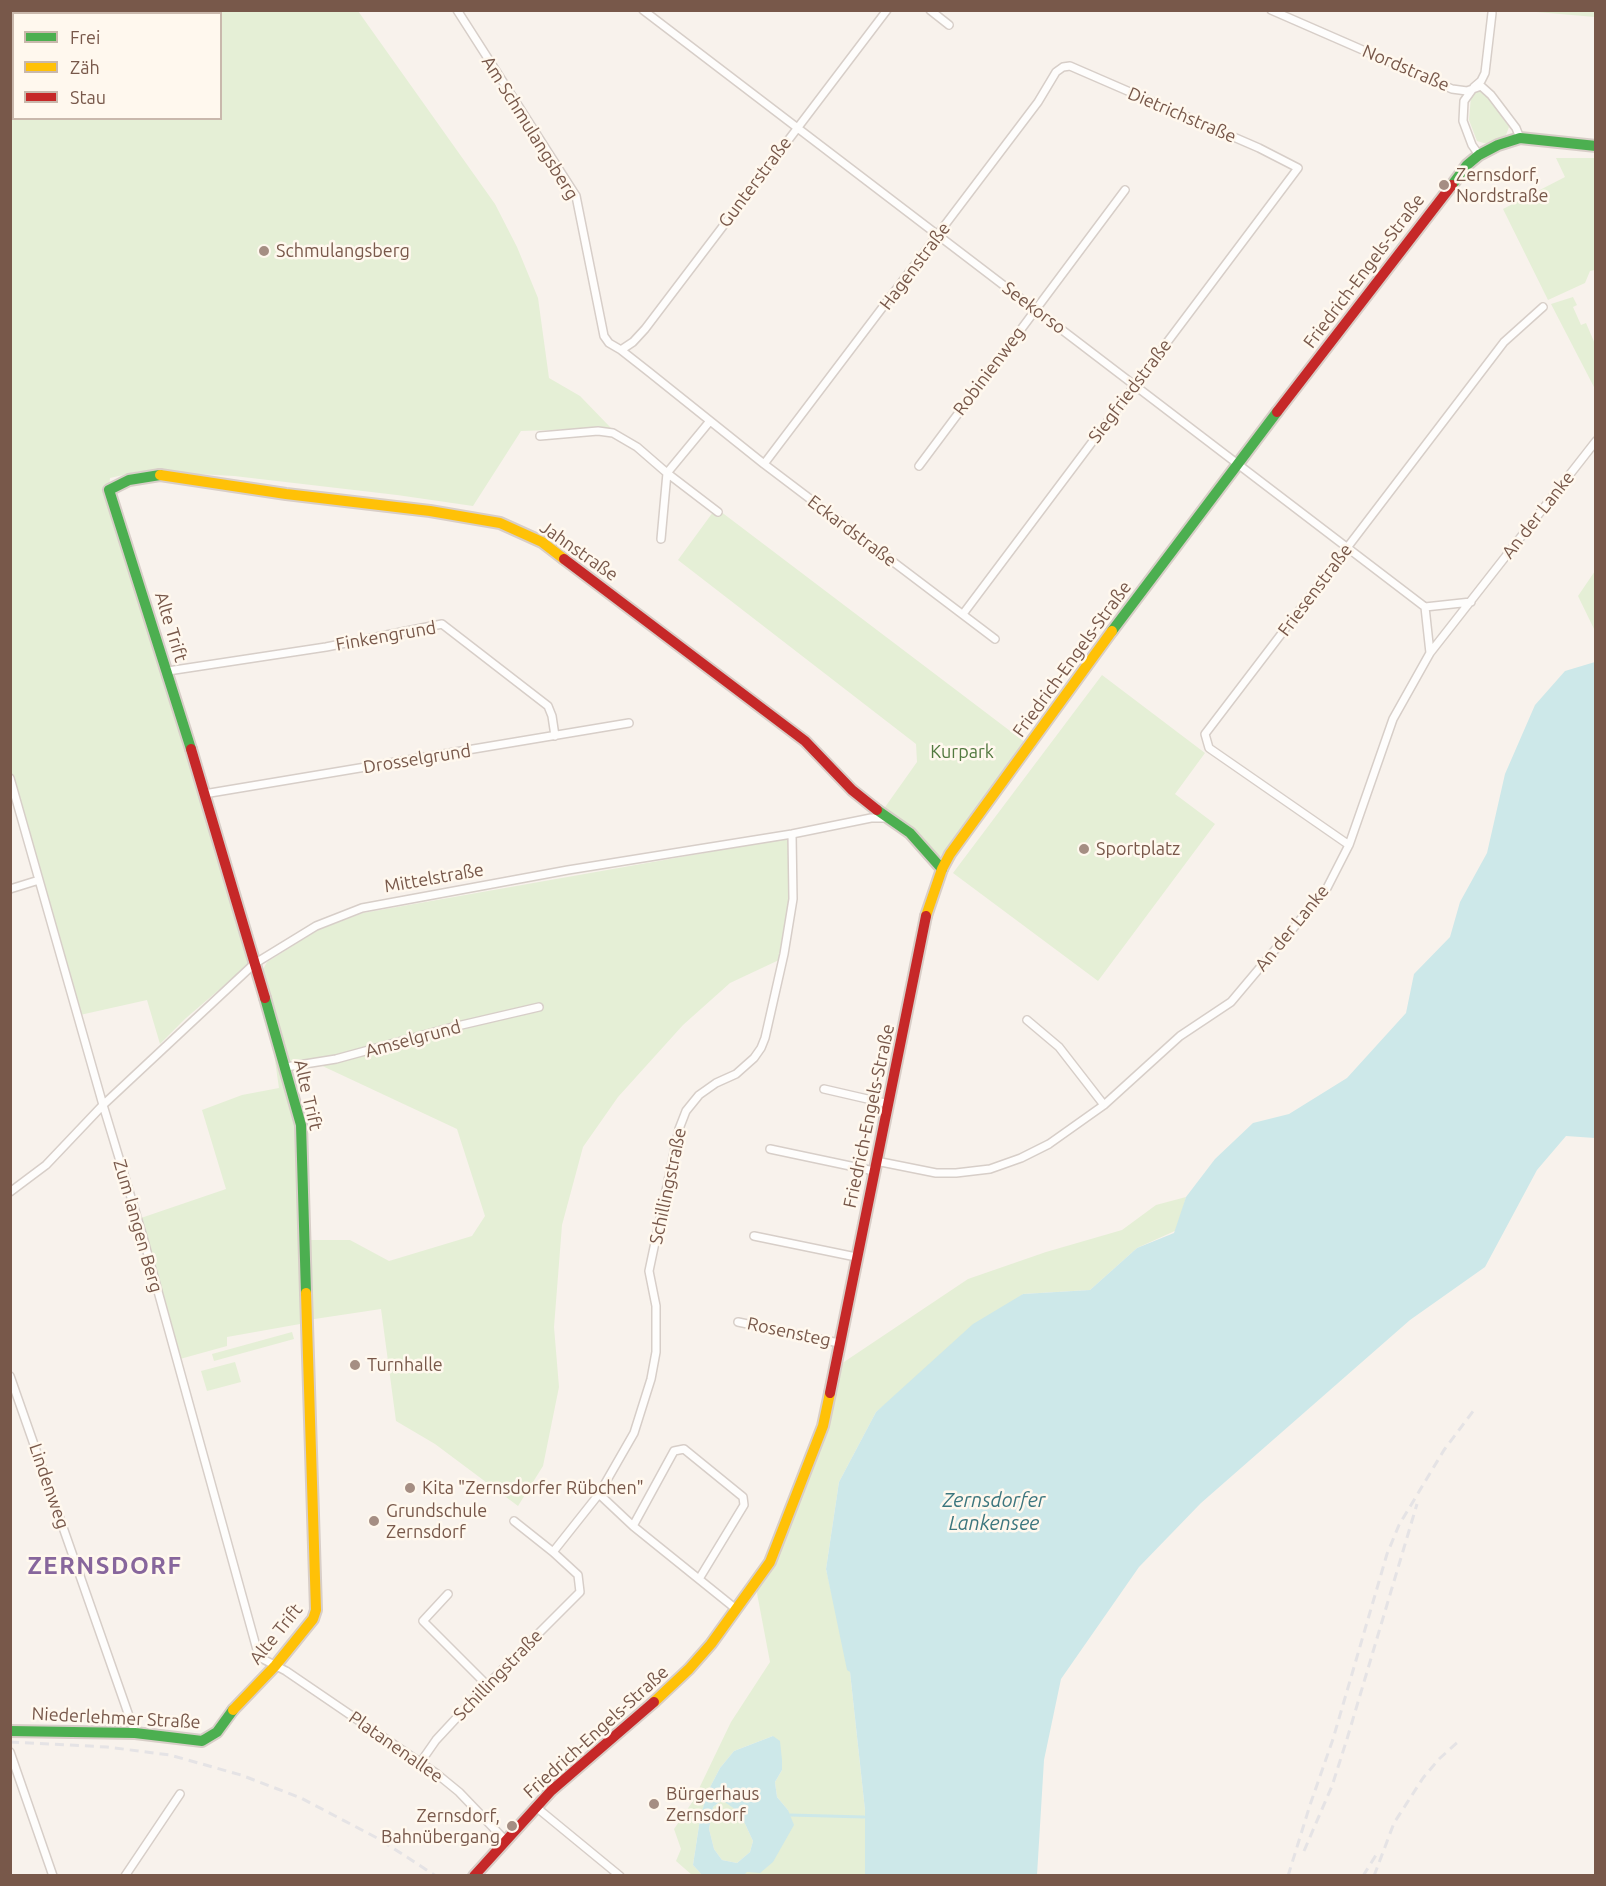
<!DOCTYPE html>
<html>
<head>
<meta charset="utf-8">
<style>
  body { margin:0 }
  #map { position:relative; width:1606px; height:1886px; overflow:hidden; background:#f8f2ec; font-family:Ubuntu,sans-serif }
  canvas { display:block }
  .frame { position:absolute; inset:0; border:12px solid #78584a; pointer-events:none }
  .legend { position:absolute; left:12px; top:12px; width:210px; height:108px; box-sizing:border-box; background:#fff8ee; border:2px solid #c9b8ac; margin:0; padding:8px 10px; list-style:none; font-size:18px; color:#78584a }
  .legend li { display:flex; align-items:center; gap:12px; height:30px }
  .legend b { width:30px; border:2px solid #c9b8ac }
</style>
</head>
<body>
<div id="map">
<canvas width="1606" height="1886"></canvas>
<div class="frame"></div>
<ul class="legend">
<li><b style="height:8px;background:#4caf50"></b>Frei</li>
<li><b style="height:8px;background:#ffc107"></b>Zäh</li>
<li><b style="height:8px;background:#c62828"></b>Stau</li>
</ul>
</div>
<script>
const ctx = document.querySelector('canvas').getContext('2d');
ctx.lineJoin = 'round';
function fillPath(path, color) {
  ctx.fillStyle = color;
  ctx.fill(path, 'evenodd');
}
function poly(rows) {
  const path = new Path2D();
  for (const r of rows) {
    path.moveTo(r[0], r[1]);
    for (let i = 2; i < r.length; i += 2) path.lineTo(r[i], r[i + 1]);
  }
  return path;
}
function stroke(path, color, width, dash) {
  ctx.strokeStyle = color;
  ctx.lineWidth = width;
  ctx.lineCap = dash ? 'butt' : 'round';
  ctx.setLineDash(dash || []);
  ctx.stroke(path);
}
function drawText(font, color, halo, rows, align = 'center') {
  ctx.font = font + ' Ubuntu,sans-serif';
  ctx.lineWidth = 5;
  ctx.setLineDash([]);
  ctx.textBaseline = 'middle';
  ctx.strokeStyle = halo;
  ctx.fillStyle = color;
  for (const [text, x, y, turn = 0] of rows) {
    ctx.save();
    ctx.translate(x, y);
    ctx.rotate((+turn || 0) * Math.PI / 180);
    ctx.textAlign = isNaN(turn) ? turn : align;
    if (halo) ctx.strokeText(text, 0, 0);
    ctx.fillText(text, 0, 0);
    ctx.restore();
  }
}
fillPath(poly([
  [10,11,358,11,495,204,517,247,538,298,549,378,580,396,611,428,521,431,473,506,397,495,234,476,140,471,110,478,109,490,248,956,248,965,186,1018,160,1044,147,1000,80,1015,11,778],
  [14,14,220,14,220,118,14,118],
  [1525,11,1595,11,1595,17],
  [1479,90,1489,97,1509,127,1506,135,1487,144,1477,141,1469,120,1471,96,1473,92],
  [1556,158,1595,158,1595,270,1590,271,1585,283,1548,300,1503,209,1565,177],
  [1573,297,1577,305,1573,307,1581,325,1586,323,1595,344,1595,389,1551,304],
  [716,508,1026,743,939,858,883,810,917,762,916,744,678,560],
  [1595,571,1596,571,1595,631,1578,596],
  [1102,675,1205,753,1175,794,1215,824,1098,981,953,873],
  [789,838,789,899,779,960,730,983,683,1025,618,1097,583,1147,562,1225,554,1327,559,1387,543,1466,518,1506,435,1444,396,1421,381,1309,308,1320,300,1324,227,1337,227,1346,180,1359,138,1219,226,1189,202,1110,242,1095,279,1088,262,971,267,962,318,930,363,913],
  [316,1063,457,1129,485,1216,472,1236,389,1261,350,1240,309,1240,305,1124,289,1069],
  [1186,1197,1177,1230,1137,1248,1090,1290,1023,1294,876,1412,839,1482,826,1569,850,1672,865,1810,865,1875,743,1875,788,1810,777,1797,775,1782,782,1770,773,1736,734,1751,720,1768,707,1793,700,1819,693,1865,702,1875,692,1875,676,1861,681,1849,674,1829,693,1801,731,1722,770,1662,756,1588,827,1425,841,1364,968,1279,1046,1252,1122,1230,1156,1205],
  [292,1332,294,1339,214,1361,212,1354],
  [235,1362,241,1382,207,1391,201,1371],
  [723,1800,740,1813,753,1841,750,1852,737,1863,722,1860,714,1849,709,1829,713,1807]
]), '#e5efd6');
fillPath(poly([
  [1595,662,1595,1138,1566,1136,1537,1170,1485,1267,1410,1320,1201,1503,1139,1567,1061,1679,1044,1760,1037,1875,865,1875,865,1810,850,1672,847,1670,826,1569,839,1482,876,1412,973,1324,1023,1294,1090,1290,1137,1248,1174,1233,1186,1197,1215,1159,1253,1123,1289,1114,1347,1078,1406,1013,1414,974,1450,937,1460,902,1487,853,1505,774,1535,705,1565,671],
  [773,1736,780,1741,782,1760,782,1770,775,1782,777,1797,788,1810,794,1825,773,1862,760,1873,747,1872,743,1876,702,1875,693,1865,700,1819,707,1793,720,1768,734,1751],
  [722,1800,740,1813,753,1841,750,1852,737,1863,722,1860,714,1849,709,1829,713,1807]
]), '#cde8e9');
stroke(poly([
  [790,1815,864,1817]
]), '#cde8e9', 3);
const street = poly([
  [457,10,576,196,604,336,609,343,621,350,649,372,764,464,995,639],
  [643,10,1425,607,1430,653],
  [930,10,949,25],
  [1271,10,1452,89,1467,91,1481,86,1491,95,1516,128,1520,138],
  [1479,155,1472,145,1463,121,1464,101,1474,87,1481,81,1485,73,1492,13],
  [621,350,633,342,645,329,887,10],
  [710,421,667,473,718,512],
  [540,436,598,431,613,433,637,447,667,473,661,539],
  [764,464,1038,102,1056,72,1063,67,1070,66,1259,148,1298,168,963,614],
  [919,466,1125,190],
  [1425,607,1471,602],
  [168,671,326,647,442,624,548,706,552,716,555,736],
  [10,778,103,1105,143,1237,259,1657,286,1671,437,1774,459,1792,505,1840],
  [204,794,629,723],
  [1349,845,1209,748,1205,734,1504,342,1543,307],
  [10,889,39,880],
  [1027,1020,1059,1047,1104,1105],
  [286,1067,336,1059,453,1027,539,1007],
  [824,1089,889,1104],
  [770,1149,874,1171],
  [876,1161,936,1173,956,1173,990,1169,1021,1158,1049,1144,1104,1105,1180,1036,1231,1002,1327,888,1349,845,1393,719,1430,653,1596,441],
  [10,1192,46,1165,103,1105,254,964,316,926,362,908,568,870,792,834,871,818,887,818],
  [754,1236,856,1257],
  [738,1322,839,1343],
  [10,1376,135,1733],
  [599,1494,633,1526,736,1609],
  [633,1526,674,1451,684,1449,743,1497,744,1505,699,1579],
  [553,1552,599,1494,634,1433,651,1379,656,1352,656,1306,649,1271,679,1129,686,1111,699,1095,716,1083,736,1074,754,1058,761,1048,765,1038,784,954,793,899,792,834],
  [448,1594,423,1621,487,1685],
  [10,1752,53,1876],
  [420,1763,436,1740,487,1685,580,1592,578,1575,553,1552,514,1521],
  [536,1807,620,1876],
  [125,1876,180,1794]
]);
const fast = poly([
  [1452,185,1467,165,1479,155,1498,145,1520,138,1596,146],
  [160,475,129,480,109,490,191,749],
  [1112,631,1277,412],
  [877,810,910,833,942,869],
  [265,998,301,1125,306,1293],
  [10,1731,135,1733,202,1741,217,1732,233,1710]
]);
const slow = poly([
  [160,475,286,494,430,511,500,523,542,542,564,559],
  [926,916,942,869,950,854,1112,631],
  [654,1702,689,1669,711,1644,770,1562,823,1426,830,1393],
  [233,1710,275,1666,313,1619,316,1610,306,1293]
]);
const jam = poly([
  [1277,412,1452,185],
  [564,559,805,741,852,790,877,810],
  [191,749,265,998],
  [830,1393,926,916],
  [474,1876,551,1791,654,1702]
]);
stroke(street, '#d7cec8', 10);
stroke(fast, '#d8cec8', 14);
stroke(slow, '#d8cec8', 14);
stroke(jam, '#d8cec8', 14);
stroke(street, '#fefdfc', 7);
stroke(fast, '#4caf50', 10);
stroke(slow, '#ffc107', 10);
stroke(jam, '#c62828', 10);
stroke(poly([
  [10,1742,107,1747,170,1755,241,1775,301,1798,379,1839,436,1876],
  [1304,1851,1332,1786,1347,1739,1417,1504],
  [1288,1876,1310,1805,1333,1739,1387,1554,1399,1525,1444,1450,1474,1410],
  [1363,1876,1376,1855],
  [1374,1876,1394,1823,1423,1778,1439,1759,1459,1741]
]), '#e5e3e5', 3, [9, 6]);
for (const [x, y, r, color] of [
  [1444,185,6,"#a58e83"],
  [264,251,6,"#a58e83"],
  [1084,849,6,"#a58e83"],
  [355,1365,6,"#a58e83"],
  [410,1488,6,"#a58e83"],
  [374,1521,6,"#a58e83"],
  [654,1804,6,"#a58e83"],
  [512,1826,6,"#a58e83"]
]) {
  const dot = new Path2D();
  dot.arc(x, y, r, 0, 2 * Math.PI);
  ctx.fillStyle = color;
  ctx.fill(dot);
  stroke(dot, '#fff8ee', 2);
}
drawText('18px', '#78584a', '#fff8ee', [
  ["Nordstraße",1406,68,23],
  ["Dietrichstraße",1182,115,23],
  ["Am Schmulangsberg",530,128,58],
  ["Gunterstraße",755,182,-53],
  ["Hagenstraße",915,266,-53],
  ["Friedrich-Engels-Straße",1364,271,-53],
  ["Seekorso",1034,308,37],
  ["Robinienweg",989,371,-53],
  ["Siegfriedstraße",1130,391,-53],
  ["An der Lanke",1538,515,-52],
  ["Eckardstraße",852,531,37],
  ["Jahnstraße",579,551,35],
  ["Friesenstraße",1315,590,-53],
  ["Alte Trift",171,627,73],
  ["Finkengrund",386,636,-10],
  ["Friedrich-Engels-Straße",1072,659,-54],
  ["Drosselgrund",417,759,-9],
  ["Mittelstraße",434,878,-10],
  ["An der Lanke",1292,928,-51],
  ["Amselgrund",413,1039,-15],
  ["Alte Trift",308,1095,77],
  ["Friedrich-Engels-Straße",869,1116,-78],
  ["Schillingstraße",668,1186,-78],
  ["Zum langen Berg",138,1226,74],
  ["Rosensteg",789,1332,12],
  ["Lindenweg",49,1486,71],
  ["Alte Trift",276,1634,-51],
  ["Schillingstraße",498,1675,-46],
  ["Niederlehmer Straße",116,1718,3],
  ["Friedrich-Engels-Straße",596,1732,-42],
  ["Platanenallee",396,1747,35]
]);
drawText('18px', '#78584a', '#fff8ee', [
  ["Zernsdorf,",1456,175],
  ["Nordstraße",1456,196],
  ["Schmulangsberg",276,251],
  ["Sportplatz",1096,849],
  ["Turnhalle",367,1365],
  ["Kita \"Zernsdorfer Rübchen\"",422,1488],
  ["Grundschule",386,1511],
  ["Zernsdorf",386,1532],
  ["Bürgerhaus",666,1794],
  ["Zernsdorf",666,1815],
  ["Zernsdorf,",500,1816,"right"],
  ["Bahnübergang",500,1837,"right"]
], 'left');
drawText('18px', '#52793f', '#fff8ee', [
  ["Kurpark",962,752]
]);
drawText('italic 20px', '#3c767e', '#fff8ee', [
  ["Zernsdorfer",994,1500],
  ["Lankensee",994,1523]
]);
ctx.letterSpacing = '1.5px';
drawText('bold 24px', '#87669c', '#fff8ee', [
  ["ZERNSDORF",105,1566]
]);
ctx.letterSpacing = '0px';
</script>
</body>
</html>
